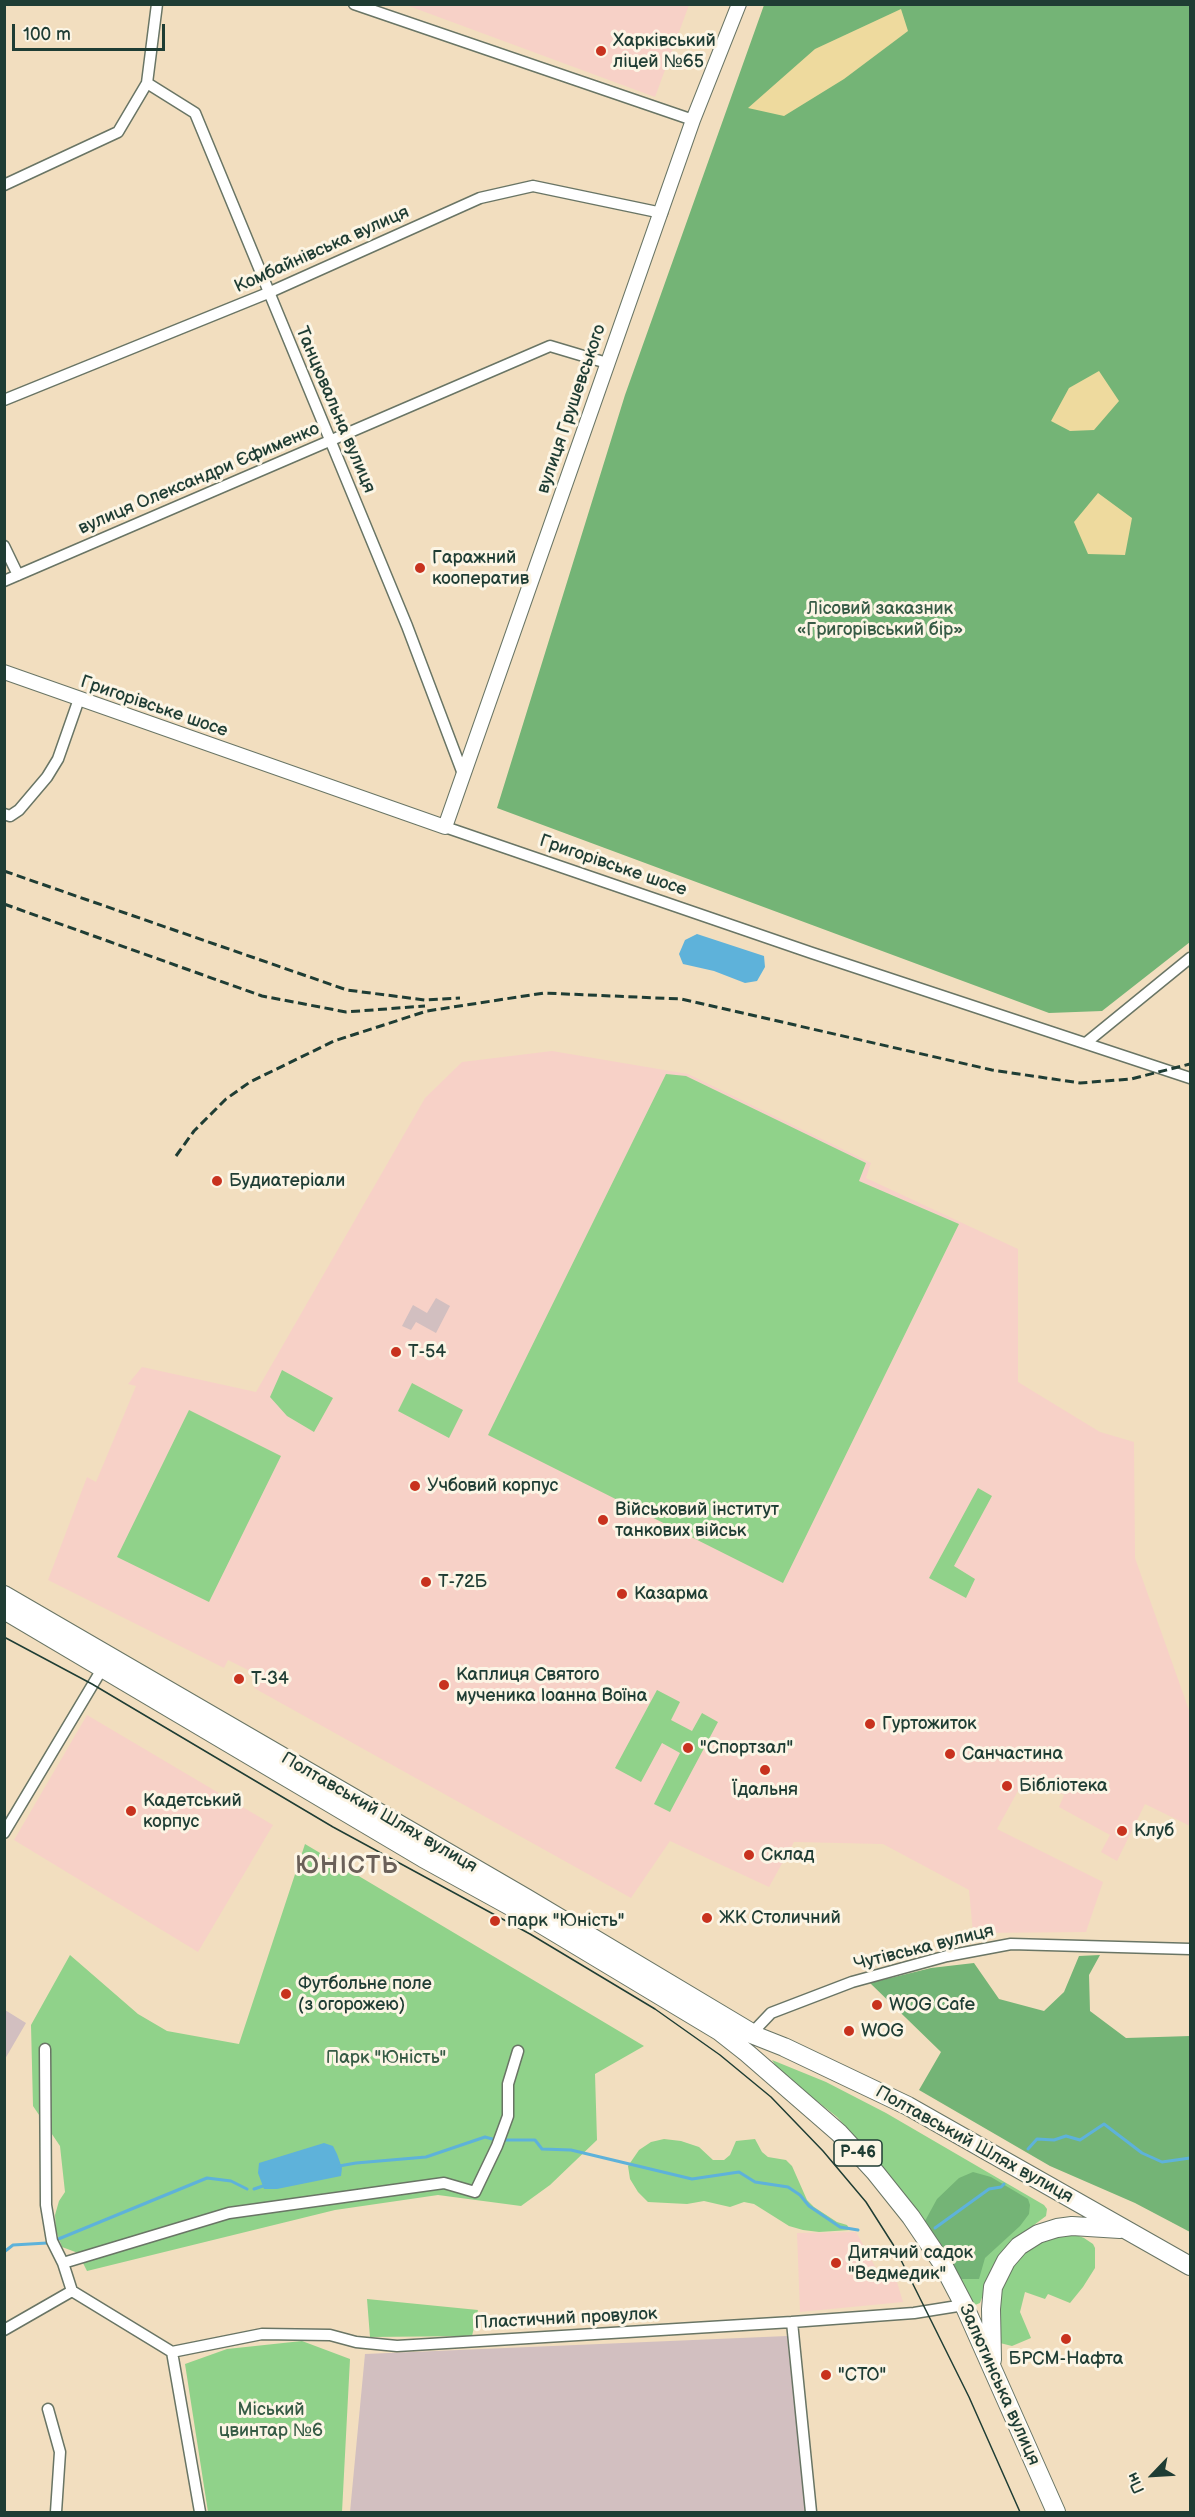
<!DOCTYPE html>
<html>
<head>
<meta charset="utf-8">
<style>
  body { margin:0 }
  #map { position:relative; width:1195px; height:2517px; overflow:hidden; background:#f2debf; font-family:"Balsamiq Sans",sans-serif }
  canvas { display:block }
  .frame { position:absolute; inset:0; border:6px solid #1f3d34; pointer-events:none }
  .north { position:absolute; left:1123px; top:2445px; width:60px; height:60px; -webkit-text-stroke:4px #fcf5e5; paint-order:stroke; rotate:245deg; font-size:16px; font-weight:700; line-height:24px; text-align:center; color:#1f3d34 }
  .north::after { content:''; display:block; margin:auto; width:21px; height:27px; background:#1f3d34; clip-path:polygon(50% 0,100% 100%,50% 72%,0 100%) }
  .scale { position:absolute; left:12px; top:24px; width:153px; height:27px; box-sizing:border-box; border:3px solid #1f3d34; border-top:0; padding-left:8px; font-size:18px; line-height:21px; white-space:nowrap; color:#1f3d34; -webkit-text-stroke:4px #fcf5e5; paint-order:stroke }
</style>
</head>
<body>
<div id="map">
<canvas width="1195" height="2517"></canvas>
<div class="frame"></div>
<div class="north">Пн</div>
<div class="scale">100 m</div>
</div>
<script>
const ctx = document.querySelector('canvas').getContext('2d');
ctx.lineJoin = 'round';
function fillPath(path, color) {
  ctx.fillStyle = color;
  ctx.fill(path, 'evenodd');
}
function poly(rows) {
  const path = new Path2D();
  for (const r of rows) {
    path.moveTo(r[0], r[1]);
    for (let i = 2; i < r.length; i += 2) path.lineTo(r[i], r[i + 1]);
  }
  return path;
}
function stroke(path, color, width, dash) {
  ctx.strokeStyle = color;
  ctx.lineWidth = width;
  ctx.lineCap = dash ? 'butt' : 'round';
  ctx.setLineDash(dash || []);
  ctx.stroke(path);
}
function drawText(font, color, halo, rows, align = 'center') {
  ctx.font = font + ' "Balsamiq Sans",sans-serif';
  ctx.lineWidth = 6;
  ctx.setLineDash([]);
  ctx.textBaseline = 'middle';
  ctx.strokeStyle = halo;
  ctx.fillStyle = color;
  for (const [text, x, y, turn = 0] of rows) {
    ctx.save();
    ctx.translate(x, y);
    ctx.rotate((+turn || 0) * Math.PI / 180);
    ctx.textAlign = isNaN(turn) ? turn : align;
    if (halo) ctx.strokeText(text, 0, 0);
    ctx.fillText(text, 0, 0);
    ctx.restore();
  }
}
fillPath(poly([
  [406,5,689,5,655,97],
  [552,1051,688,1074,871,1163,866,1178,1018,1249,1018,1382,1100,1432,1134,1442,1135,1558,1190,1713,1190,1826,1145,1804,1117,1861,1101,1852,1110,1835,1059,1807,1064,1795,1025,1778,997,1829,1103,1882,1086,1932,973,1933,969,1890,883,1844,794,1842,769,1887,670,1841,631,1898,254,1688,260,1676,228,1660,224,1668,48,1580,87,1477,96,1482,136,1386,128,1384,142,1367,256,1392,425,1098,462,1062],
  [87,1715,273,1825,198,1952,14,1840],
  [856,2232,882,2279,895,2275,903,2302,800,2312,797,2233]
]), '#f7d1c7');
fillPath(poly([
  [436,1298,450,1306,436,1333,416,1322,411,1330,402,1326,413,1305,427,1313],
  [5,2010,26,2023,5,2059],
  [787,2336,806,2512,350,2512,365,2354]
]), '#d2bfc0');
fillPath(poly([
  [666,1074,686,1076,866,1163,859,1181,959,1224,783,1583,488,1435],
  [282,1370,333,1398,314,1432,287,1416,270,1397],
  [412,1383,463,1410,449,1438,398,1411],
  [189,1410,281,1456,209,1602,117,1557],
  [978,1488,992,1496,954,1566,975,1579,966,1598,929,1578],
  [657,1690,680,1702,671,1720,692,1731,702,1713,718,1722,670,1812,654,1804,680,1753,662,1743,641,1782,615,1768],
  [305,1844,644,2046,595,2074,597,2140,550,2185,521,2206,438,2195,335,2210,87,2271,78,2253,62,2247,56,2231,55,2215,59,2201,65,2192,60,2146,33,2106,31,2025,70,1955,138,2014,167,2031,239,2044],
  [772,2060,826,2082,886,2113,1044,2205,1047,2209,1046,2216,1018,2237,989,2279,980,2303,975,2305,973,2303,925,2221,867,2150,837,2117,779,2071],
  [664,2139,681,2141,699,2147,713,2160,724,2160,730,2155,736,2141,755,2139,762,2152,768,2157,786,2160,792,2166,807,2200,814,2207,837,2222,847,2225,850,2230,819,2232,803,2230,789,2226,754,2204,744,2202,730,2207,704,2201,687,2204,648,2202,638,2192,630,2179,628,2166,639,2150,651,2142],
  [1071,2233,1084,2238,1093,2244,1095,2248,1095,2268,1083,2287,1070,2303,1048,2294,1045,2299,1025,2292,1020,2312,1031,2338,1012,2346,1000,2343,995,2319,1006,2269,1033,2244],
  [367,2299,478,2310,472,2336,370,2337],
  [302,2341,350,2359,342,2512,208,2512,185,2364,227,2349]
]), '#90d28a');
fillPath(poly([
  [764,5,1190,5,1190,942,1102,1011,1049,1013,497,808,625,395],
  [1100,1955,1089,1975,1090,2011,1126,2038,1190,2036,1190,2232,1135,2203,1050,2166,919,2090,941,2052,870,1983,931,1968,974,1963,999,1999,1044,2011,1064,1992,1079,1956],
  [973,2172,991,2177,1028,2199,1030,2205,1029,2214,1020,2226,985,2258,979,2279,961,2279,925,2221,937,2199,959,2178]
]), '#74b476');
fillPath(poly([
  [901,9,908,31,844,79,784,116,748,108,815,49],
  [1099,371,1119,401,1094,430,1070,431,1051,421,1069,388],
  [1098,493,1132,518,1125,555,1088,554,1074,522]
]), '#eeda9e');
fillPath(poly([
  [697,934,764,956,765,967,757,981,745,983,714,971,683,964,679,954,685,940],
  [324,2143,333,2146,337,2154,342,2168,341,2176,277,2189,264,2189,258,2173,259,2163]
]), '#5eb2da');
stroke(poly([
  [503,2140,535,2140,542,2149,571,2150,692,2179,739,2172,755,2182,788,2187,800,2195,809,2206,840,2227,858,2230],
  [1028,2149,1037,2139,1054,2140,1066,2136,1080,2140,1104,2124,1142,2153,1162,2162,1190,2158],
  [339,2166,356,2163,426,2157,485,2137,496,2140],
  [254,2189,266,2185],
  [935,2228,989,2189,1001,2187,1004,2184],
  [56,2240,207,2178,231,2181,247,2189],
  [4,2252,13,2245,47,2243]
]), '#5eb2da', 3);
const minor = poly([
  [354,4,693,120],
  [147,83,195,113,407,626,463,774],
  [4,185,118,132,147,83,157,4],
  [4,400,268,293,480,198,533,186,662,213],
  [4,546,18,575],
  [4,581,550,346,607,363],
  [4,814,10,816,19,810,47,777,58,759,79,699],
  [445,827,812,953,1190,1078],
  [1087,1042,1190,958],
  [4,1833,105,1664],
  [752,2033,771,2013,852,1982,947,1956,1011,1944,1190,1949],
  [45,2049,46,2205,52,2241,63,2263,72,2291,172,2352,262,2334,330,2335,356,2342,397,2346,792,2322,914,2313,964,2305],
  [63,2263,229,2213,444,2183,475,2192,497,2146,508,2116,508,2084,518,2051],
  [792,2322,811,2512],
  [4,2330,72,2291],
  [172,2352,200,2512],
  [48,2409,60,2452,56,2512]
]);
const tertiary = poly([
  [4,672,445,827,693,120,739,4]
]);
const primary = poly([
  [4,1595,526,1898,752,2033],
  [4,1610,423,1858,521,1912,719,2031,747,2053,839,2133,875,2172,911,2217,942,2263,964,2305,1056,2512],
  [741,2030,784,2047,908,2106,1190,2266],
  [992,2360,991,2309,993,2287,1006,2261,1019,2246,1038,2234,1057,2228,1072,2226,1120,2229]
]);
stroke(minor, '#697565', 13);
stroke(tertiary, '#697565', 16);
stroke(primary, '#697565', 20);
stroke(minor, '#fff', 10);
stroke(tertiary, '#fff', 14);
stroke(primary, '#fff', 18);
stroke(poly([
  [4,1637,92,1684,333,1827,530,1934,655,2009,720,2055,771,2097,823,2151,866,2202,894,2246,969,2397,1020,2512]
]), '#1f3d34', 1.5);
stroke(poly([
  [4,871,347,990,425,1000,460,998],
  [4,904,262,996,346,1012,425,1006],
  [176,1156,194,1131,226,1099,250,1082,334,1041,427,1011,544,993,681,999,992,1070,1080,1083,1131,1079,1190,1064]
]), '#1f3d34', 3, [9, 4.5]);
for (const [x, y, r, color] of [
  [601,51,6,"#c8321e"],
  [420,568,6,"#c8321e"],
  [217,1181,6,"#c8321e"],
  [396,1352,6,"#c8321e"],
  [415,1486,6,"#c8321e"],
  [603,1520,6,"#c8321e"],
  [426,1582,6,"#c8321e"],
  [622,1594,6,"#c8321e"],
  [239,1679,6,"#c8321e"],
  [444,1685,6,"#c8321e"],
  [870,1724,6,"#c8321e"],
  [688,1748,6,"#c8321e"],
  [950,1754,6,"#c8321e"],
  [765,1770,6,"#c8321e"],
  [1007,1786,6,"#c8321e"],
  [131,1811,6,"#c8321e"],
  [1122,1831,6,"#c8321e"],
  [749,1855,6,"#c8321e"],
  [707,1918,6,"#c8321e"],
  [495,1921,6,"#c8321e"],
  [286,1994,6,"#c8321e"],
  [877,2005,6,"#c8321e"],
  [849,2031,6,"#c8321e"],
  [836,2263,6,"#c8321e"],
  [1066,2339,6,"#c8321e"],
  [826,2375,6,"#c8321e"]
]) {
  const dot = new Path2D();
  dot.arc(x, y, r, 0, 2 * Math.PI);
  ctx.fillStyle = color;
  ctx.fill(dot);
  stroke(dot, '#fcf5e5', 2);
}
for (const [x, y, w] of [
  [858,2153,48]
]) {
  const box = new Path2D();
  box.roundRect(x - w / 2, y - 13, w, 26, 4.5);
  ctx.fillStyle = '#fcf5e5';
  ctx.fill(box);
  stroke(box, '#1f3d34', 1.5);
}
drawText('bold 16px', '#1f3d34', null, [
  ["Р-46",858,2153]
]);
drawText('18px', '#1f3d34', '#fcf5e5', [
  ["Харківський",613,41],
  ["ліцей №65",613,62],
  ["Гаражний",432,558],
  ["кооператив",432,579],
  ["Будиатеріали",229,1181],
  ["Т-54",408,1352],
  ["Учбовий корпус",427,1486],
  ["Військовий інститут",615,1510],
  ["танкових військ",615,1531],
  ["Т-72Б",438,1582],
  ["Казарма",634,1594],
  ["Каплиця Святого",456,1675],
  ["мученика Іоанна Воїна",456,1696],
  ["T-34",251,1679],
  ["Гуртожиток",882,1724],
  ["\"Спортзал\"",700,1748],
  ["Санчастина",962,1754],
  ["Бібліотека",1019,1786],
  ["Їдальня",765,1790,"center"],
  ["Кадетський",143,1801],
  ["корпус",143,1822],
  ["Клуб",1134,1831],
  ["Склад",761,1855],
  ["ЖК Столичний",719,1918],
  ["парк \"Юність\"",507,1921],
  ["Футбольне поле",298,1984],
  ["(з огорожею)",298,2005],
  ["WOG Cafe",889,2005],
  ["WOG",861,2031],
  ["Дитячий садок",848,2253],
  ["\"Ведмедик\"",848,2274],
  ["БРСМ-Нафта",1066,2359,"center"],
  ["\"СТО\"",838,2375]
], 'left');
drawText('18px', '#1f3d34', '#fcf5e5', [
  ["Комбайнівська вулиця",322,250,-24],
  ["вулиця Грушевського",572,409,-71],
  ["Танцювальна вулиця",335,410,67],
  ["вулиця Олександри Єфименко",199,479,-23],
  ["Григорівське шосе",154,707,19],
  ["Григорівське шосе",613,866,19],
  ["Полтавський Шлях вулиця",379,1813,30],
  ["Чутівська вулиця",924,1948,-14],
  ["Полтавський Шлях вулиця",974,2145,29],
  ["Пластичний провулок",566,2319,-3],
  ["Залютинська вулиця",999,2385,66]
]);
drawText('18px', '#365b45', '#fcf5e5', [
  ["Лісовий заказник",880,609],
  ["«Григорівський бір»",880,630],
  ["Парк \"Юність\"",386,2058],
  ["Міський",271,2410],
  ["цвинтар №6",271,2431]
]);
ctx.letterSpacing = '1.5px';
drawText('bold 24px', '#6a6059', '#fcf5e5', [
  ["ЮНІСТЬ",347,1867]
]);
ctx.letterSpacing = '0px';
</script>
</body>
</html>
